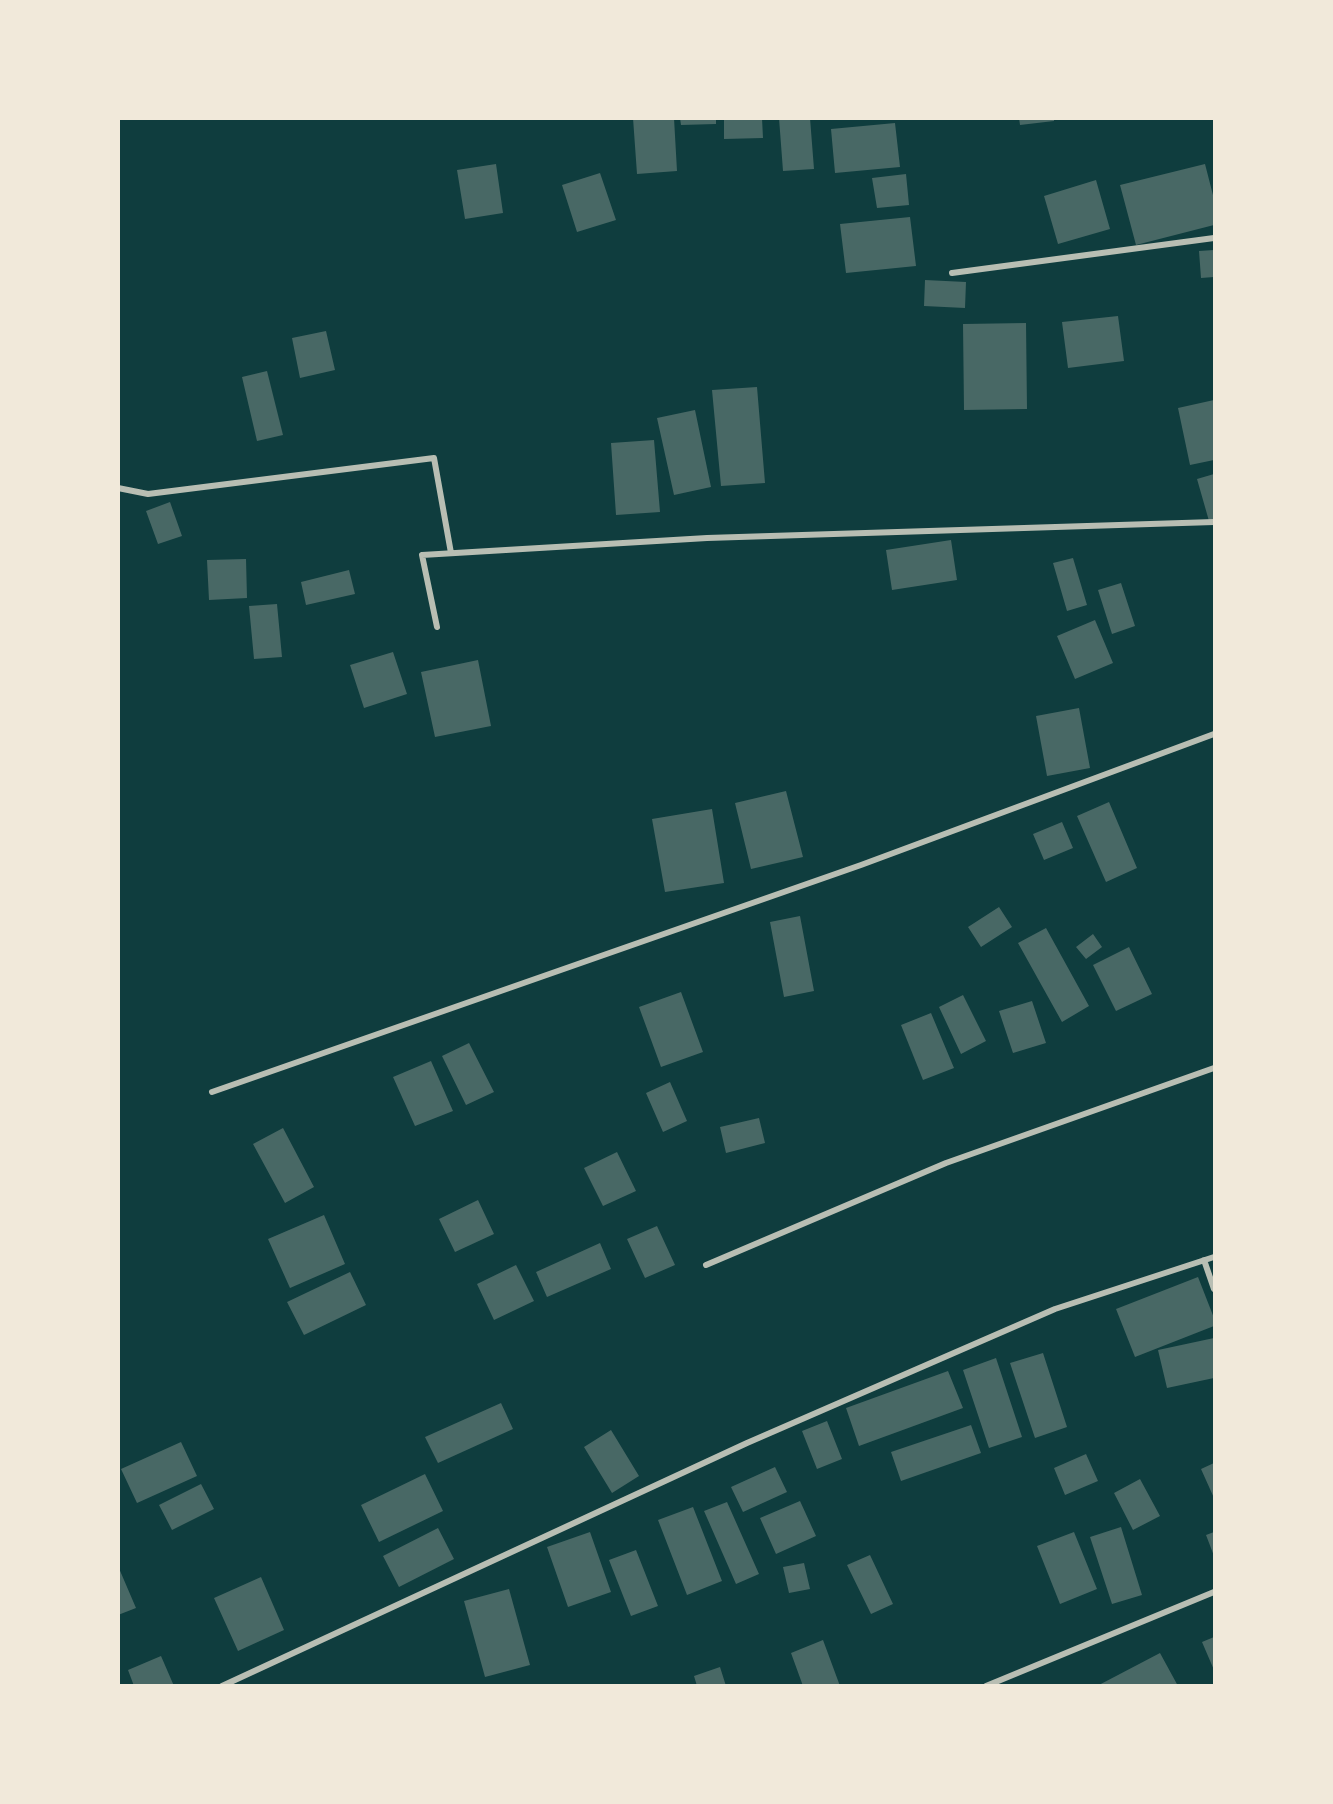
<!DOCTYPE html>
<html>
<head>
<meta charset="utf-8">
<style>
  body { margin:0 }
  #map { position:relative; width:1333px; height:1804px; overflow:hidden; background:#0f3d3e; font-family:"Public Sans",sans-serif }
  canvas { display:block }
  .frame { position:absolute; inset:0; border:120px solid #f1e9da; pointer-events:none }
</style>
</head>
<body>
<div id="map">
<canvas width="1333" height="1804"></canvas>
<div class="frame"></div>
</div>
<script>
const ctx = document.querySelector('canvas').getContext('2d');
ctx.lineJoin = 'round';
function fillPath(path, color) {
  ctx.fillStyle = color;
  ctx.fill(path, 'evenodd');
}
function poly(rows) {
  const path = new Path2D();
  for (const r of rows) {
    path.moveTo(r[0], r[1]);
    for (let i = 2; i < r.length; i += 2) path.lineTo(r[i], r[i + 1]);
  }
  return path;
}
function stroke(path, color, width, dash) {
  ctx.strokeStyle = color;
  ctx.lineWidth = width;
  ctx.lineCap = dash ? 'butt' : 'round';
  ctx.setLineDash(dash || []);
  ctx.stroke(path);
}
fillPath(poly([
  [633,118,674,118,677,171,637,174],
  [680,118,716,118,716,124,681,125],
  [724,118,762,118,763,138,724,139],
  [779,118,810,118,814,169,783,171],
  [1019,118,1054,118,1054,121,1020,125],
  [895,123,900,167,835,173,831,129],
  [496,164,503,213,465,219,457,170],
  [1205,164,1214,199,1214,225,1136,245,1120,185],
  [600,173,616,220,577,232,562,185],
  [906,174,909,205,877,208,872,178],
  [1096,180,1110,229,1058,244,1044,196],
  [910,217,916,266,846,273,840,224],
  [1214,250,1214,277,1201,278,1199,251],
  [925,280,966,282,965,308,924,306],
  [1118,316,1124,361,1068,368,1062,322],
  [1026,323,1027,409,964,410,963,324],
  [326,331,335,370,300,378,292,338],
  [267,371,283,435,257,441,242,377],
  [757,387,765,483,721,486,712,390],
  [1214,400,1214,460,1190,465,1178,408],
  [695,410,711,487,674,495,657,418],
  [654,440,660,512,616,515,611,443],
  [1214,474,1214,519,1209,521,1197,479],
  [170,502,182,536,158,544,146,511],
  [951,540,957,580,892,590,886,550],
  [1073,558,1087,605,1067,611,1053,563],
  [246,559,247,598,209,600,207,560],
  [349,570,355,594,306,605,301,582],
  [1121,583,1135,626,1112,634,1098,590],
  [277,604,282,657,254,659,249,606],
  [1095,620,1113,663,1075,679,1057,636],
  [393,652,407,694,364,708,350,665],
  [478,660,491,726,435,737,421,672],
  [1079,708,1090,768,1047,776,1036,716],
  [786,791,803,857,751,869,735,803],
  [1109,802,1137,868,1106,882,1077,816],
  [712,809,724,883,665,892,652,819],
  [1062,822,1073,848,1044,860,1033,834],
  [999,907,1012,927,981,947,968,927],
  [800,916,814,991,784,997,770,922],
  [1046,928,1089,1006,1062,1022,1018,943],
  [1093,934,1102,947,1086,959,1076,947],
  [1129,947,1152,994,1116,1011,1093,965],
  [681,992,703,1052,661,1067,639,1007],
  [963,995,986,1041,961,1054,939,1007],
  [1032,1001,1046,1043,1013,1053,999,1011],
  [931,1013,954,1068,923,1080,901,1025],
  [469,1043,494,1092,466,1105,442,1056],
  [431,1061,453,1111,415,1126,393,1077],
  [670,1082,687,1121,663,1132,646,1093],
  [759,1118,765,1143,726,1153,720,1127],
  [283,1128,314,1187,285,1203,253,1144],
  [617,1152,636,1191,603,1206,584,1168],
  [478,1200,494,1234,455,1252,439,1219],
  [324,1215,345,1264,290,1288,268,1239],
  [657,1226,675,1265,645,1278,627,1239],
  [600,1243,611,1269,547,1297,536,1272],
  [516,1265,534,1301,494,1320,477,1284],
  [350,1272,366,1305,304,1335,287,1302],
  [1198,1277,1214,1318,1214,1326,1135,1357,1116,1309],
  [1214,1338,1214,1378,1167,1388,1158,1350],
  [1043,1353,1067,1427,1035,1438,1010,1363],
  [996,1358,1022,1437,989,1448,963,1370],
  [948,1371,963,1408,859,1446,846,1408],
  [501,1403,513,1429,438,1463,425,1437],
  [827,1421,842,1459,817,1469,802,1431],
  [971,1425,981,1453,901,1481,891,1452],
  [611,1430,639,1476,612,1493,584,1447],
  [181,1442,197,1476,137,1503,121,1469],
  [1086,1454,1098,1481,1065,1495,1054,1468],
  [1214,1463,1214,1498,1201,1469],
  [775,1467,787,1492,743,1512,731,1487],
  [425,1474,443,1511,379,1542,361,1505],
  [1140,1479,1160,1516,1133,1530,1114,1493],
  [201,1484,214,1509,172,1530,159,1505],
  [800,1501,816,1536,776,1554,760,1518],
  [727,1502,759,1574,736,1584,704,1511],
  [693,1507,722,1581,687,1595,658,1520],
  [1121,1527,1142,1595,1112,1604,1090,1537],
  [438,1528,454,1559,399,1587,383,1556],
  [590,1532,611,1592,568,1607,547,1547],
  [1074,1532,1097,1589,1060,1604,1037,1546],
  [1214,1532,1214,1556,1206,1535],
  [636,1550,658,1606,631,1616,609,1560],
  [870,1555,893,1604,871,1614,847,1565],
  [804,1563,810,1589,789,1593,783,1567],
  [118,1566,136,1608,118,1615],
  [261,1577,284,1630,238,1651,214,1598],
  [509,1589,530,1665,485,1677,464,1601],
  [1214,1637,1214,1670,1202,1642],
  [823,1640,840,1686,803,1686,791,1653],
  [1160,1653,1178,1686,1097,1686],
  [161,1656,174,1686,134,1686,128,1670],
  [720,1667,726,1686,697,1686,694,1676]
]), '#486865');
stroke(poly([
  [952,273,1214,238],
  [118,488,148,494,434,458,451,553],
  [437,627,422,555,707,538,1214,522],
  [212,1092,861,865,1214,734],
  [1204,1260,1214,1289],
  [706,1265,946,1163,1214,1068],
  [222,1686,747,1443,1055,1309,1214,1257],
  [986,1686,1214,1592]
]), '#b8beb3', 6);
</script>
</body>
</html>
